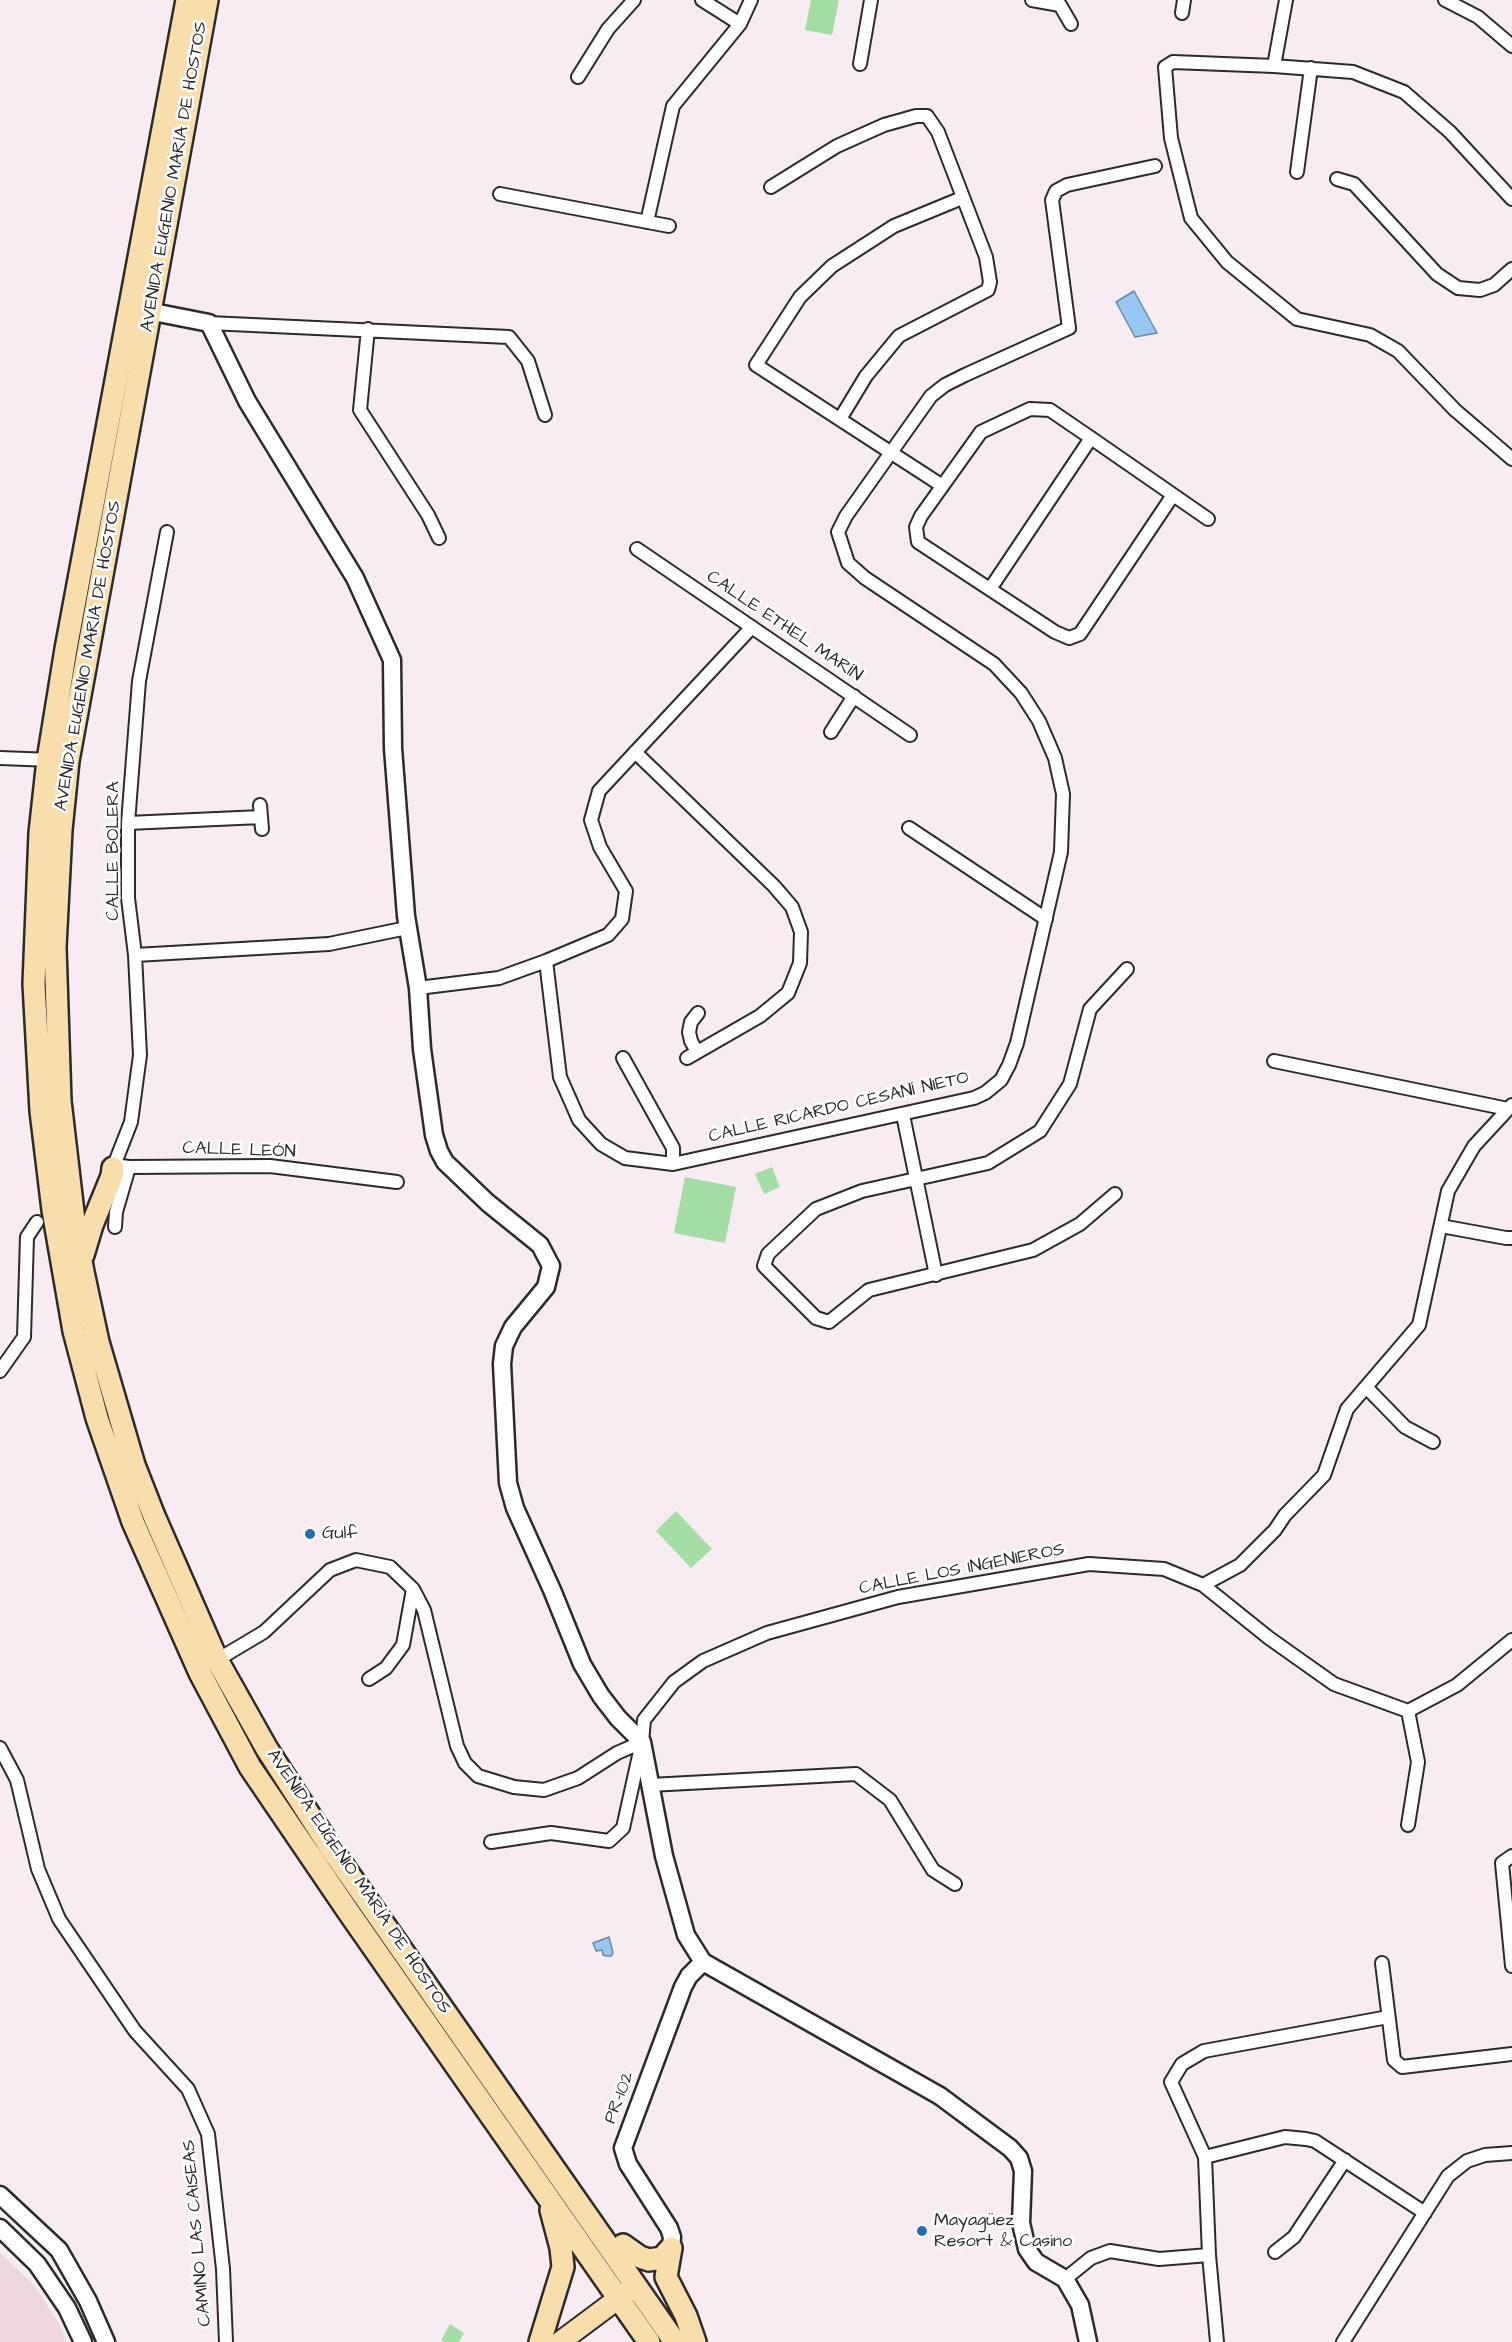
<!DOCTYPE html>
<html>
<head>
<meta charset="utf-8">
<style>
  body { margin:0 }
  canvas { display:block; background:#f7ecf1 }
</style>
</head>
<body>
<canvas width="1512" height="2342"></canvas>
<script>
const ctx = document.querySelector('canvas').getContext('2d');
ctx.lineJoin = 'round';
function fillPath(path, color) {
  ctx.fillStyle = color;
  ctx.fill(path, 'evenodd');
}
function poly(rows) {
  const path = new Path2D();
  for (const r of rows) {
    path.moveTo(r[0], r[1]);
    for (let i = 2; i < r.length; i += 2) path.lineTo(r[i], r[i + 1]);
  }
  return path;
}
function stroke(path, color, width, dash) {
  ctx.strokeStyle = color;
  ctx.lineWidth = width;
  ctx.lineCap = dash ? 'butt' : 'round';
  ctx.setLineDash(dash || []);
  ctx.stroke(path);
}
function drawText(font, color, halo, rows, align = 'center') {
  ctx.font = font + ' "Architects Daughter",sans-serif';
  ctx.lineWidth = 5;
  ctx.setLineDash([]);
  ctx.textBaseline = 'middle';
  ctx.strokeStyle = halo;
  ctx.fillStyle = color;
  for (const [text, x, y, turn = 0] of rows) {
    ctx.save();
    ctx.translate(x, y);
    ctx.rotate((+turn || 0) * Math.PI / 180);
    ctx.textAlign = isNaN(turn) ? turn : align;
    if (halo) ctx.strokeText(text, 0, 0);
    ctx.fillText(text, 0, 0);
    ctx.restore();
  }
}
fillPath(poly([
  [0,2253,35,2286,61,2327,66,2342,0,2342]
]), '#eed6e0');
fillPath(poly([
  [811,0,839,0,832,35,805,30],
  [772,1167,780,1187,764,1194,755,1174],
  [685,1177,736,1187,725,1243,674,1233],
  [676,1511,712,1549,691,1568,656,1531],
  [450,2324,464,2333,459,2342,444,2342,441,2340]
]), '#a4dea4');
const water = poly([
  [1134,291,1157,333,1135,337,1116,302,1134,291],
  [609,1937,613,1953,611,1956,607,1956,603,1955,602,1950,596,1951,593,1943,609,1937]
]);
fillPath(water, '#96c8f3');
stroke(water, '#6b89a3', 1.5);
const street = poly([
  [702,0,740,24],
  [1032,0,1060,5,1071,24],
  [1445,0,1478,17,1512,46],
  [1182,13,1184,0],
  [860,64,871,0],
  [1274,66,1286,0],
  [578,77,608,29,634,0],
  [1297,172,1311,68],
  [1337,179,1354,184,1437,274,1458,288,1480,290,1494,285,1512,269],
  [771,187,837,146,884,125,916,116,927,116,938,132,986,257,990,282,988,290,899,336,866,376,840,419],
  [500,194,669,226],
  [1512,199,1450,132,1404,92,1353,72,1274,66,1173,62,1165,67,1171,138,1191,218,1227,262,1297,319,1370,335,1398,351,1455,410,1512,459],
  [647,222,673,106,740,24,751,0],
  [209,323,509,337,528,361,545,415],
  [368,329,360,410,428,515,439,538],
  [941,485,756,365,800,297,832,266,894,226,962,198],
  [1173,495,1080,634,1069,638,1055,632,918,542,916,527,921,516,981,432,1030,409,1050,410,1091,438,1208,519],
  [637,549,910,735],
  [990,589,1091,438],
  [831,732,854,696],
  [635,752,774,886,792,907,801,932,800,963,788,993,760,1016,687,1058],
  [0,758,52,760],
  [260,805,262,829],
  [128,823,261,817],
  [909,828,1046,919],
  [135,955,329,944,407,928],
  [546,961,560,1077,579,1120,601,1144,625,1158,673,1164,974,1098,985,1093,1001,1080,1009,1065,1017,1043,1061,852,1063,794,1055,758,1039,721,1021,693,994,664,865,578,848,563,838,532,846,516,931,396,945,385,965,375,1069,328,1052,200,1056,191,1067,185,1155,166],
  [418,988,499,978,546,961,608,935,622,919,626,891,600,847,591,820,599,791,752,627],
  [697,1052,691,1041,689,1032,691,1022,698,1013],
  [623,1058,673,1148,673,1164],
  [1274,1061,1508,1109],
  [903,1115,936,1275],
  [114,1165,129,1167,270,1166,397,1182],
  [113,1168,131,1122,140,1055,135,955,128,898,128,823,139,681,167,532],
  [1115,1194,1080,1224,1033,1250,869,1290,829,1322,816,1318,764,1266,768,1254,816,1209,862,1191,988,1163,1040,1131,1070,1084,1090,1009,1127,969],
  [1441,1226,1506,1238,1512,1238],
  [115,1227,116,1212,129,1167],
  [0,1371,24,1337,27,1237,37,1222],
  [1366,1387,1405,1427,1433,1442],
  [1203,1585,1240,1565,1275,1530,1285,1515,1324,1475,1347,1409,1419,1325,1448,1191,1474,1146,1512,1105],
  [413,1589,424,1610,457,1746,465,1763,478,1776,514,1787,544,1790,578,1778,617,1753,642,1742],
  [217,1660,264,1632,330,1570,356,1560,390,1567,413,1589,403,1645,386,1668,369,1679],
  [1408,1711,1418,1762,1408,1825],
  [0,1748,17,1780,38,1869,59,1919,135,2031,188,2089,208,2134,223,2269,226,2342],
  [650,1785,856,1774,890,1800,933,1870,955,1884],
  [491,1842,551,1833,609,1841,623,1828,642,1742,644,1720,674,1682,703,1661,767,1633,898,1597,1089,1564,1164,1569,1203,1585,1269,1638,1334,1684,1408,1711,1457,1685,1512,1640],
  [1512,1856,1502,1863,1512,1966],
  [1382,1963,1394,2060,1402,2067,1512,2054],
  [1205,2157,1285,2137,1306,2139,1315,2141,1425,2213],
  [1275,2252,1294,2237,1345,2160],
  [1065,2279,1091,2258,1110,2251,1159,2259,1209,2255],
  [1217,2342,1209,2255,1205,2157,1171,2082,1182,2064,1204,2051,1388,2017],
  [1343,2342,1448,2176,1467,2161,1485,2155,1512,2153]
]);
const secondary = poly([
  [138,309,209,323,247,401,355,578,392,660,393,748,406,916,418,988,422,1049,434,1135,439,1151,445,1162,488,1203,540,1245,551,1266,546,1287,513,1327,504,1346,502,1364,508,1483,515,1508,552,1590,582,1664,601,1696,618,1718,642,1742,664,1856,686,1935,703,1962,940,2096,1010,2148,1019,2158,1023,2171,1021,2223,1027,2249,1036,2262,1065,2279,1080,2305,1088,2342],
  [0,2195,59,2250,88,2301,106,2342],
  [0,2228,37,2264,67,2308,83,2342],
  [671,2248,672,2237,669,2228,628,2164,623,2148,683,1987,689,1976,703,1962]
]);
const primary = poly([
  [560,2342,635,2286]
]);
const highway = poly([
  [187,0,66,649,48,760,40,833,34,984,41,1111,53,1210,74,1331,97,1418,133,1522,200,1673,250,1767,350,1914,649,2342],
  [207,0,68,761,61,830,55,947,60,1101,74,1221,83,1272,98,1342,134,1465,154,1516,217,1660,267,1749,330,1847,675,2342],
  [83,1255,92,1225,112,1176,113,1168],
  [623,2245,640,2257,649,2260,662,2258,671,2248],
  [671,2248,666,2277,686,2316,695,2342],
  [540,2342,563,2267,561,2248,551,2210]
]);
stroke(street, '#2b2b2b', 16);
stroke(secondary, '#2b2b2b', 21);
stroke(primary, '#2b2b2b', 24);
stroke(highway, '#2b2b2b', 26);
stroke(street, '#fff', 12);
stroke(secondary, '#fff', 16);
stroke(primary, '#f8deab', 20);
stroke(highway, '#f8deab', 21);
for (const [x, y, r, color] of [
  [310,1534,6,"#1f6fb2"],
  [922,2231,6,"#1f6fb2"]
]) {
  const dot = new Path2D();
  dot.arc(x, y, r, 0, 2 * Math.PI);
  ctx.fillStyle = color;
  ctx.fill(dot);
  stroke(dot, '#fff', 2);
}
drawText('18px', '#2b2b2b', '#fff', [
  ["AVENIDA EUGENIO MARÍA DE HOSTOS",175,177,-80],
  ["CALLE ETHEL MARÍN",784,627,34],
  ["AVENIDA EUGENIO MARÍA DE HOSTOS",89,656,-80],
  ["CALLE BOLERA",114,851,-90],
  ["CALLE RICARDO CESANÍ NIETO",839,1108,-13],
  ["CALLE LEÓN",239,1151,2],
  ["CALLE LOS INGENIEROS",962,1570,-11],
  ["AVENIDA EUGENIO MARÍA DE HOSTOS",358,1882,56],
  ["PR-102",620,2098,-69],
  ["CAMINO LAS CAISEAS",198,2233,-95]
]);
drawText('18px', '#2b2b2b', '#fff', [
  ["Gulf",322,1534],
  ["Mayagüez",934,2221],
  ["Resort & Casino",934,2242]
], 'left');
</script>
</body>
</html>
